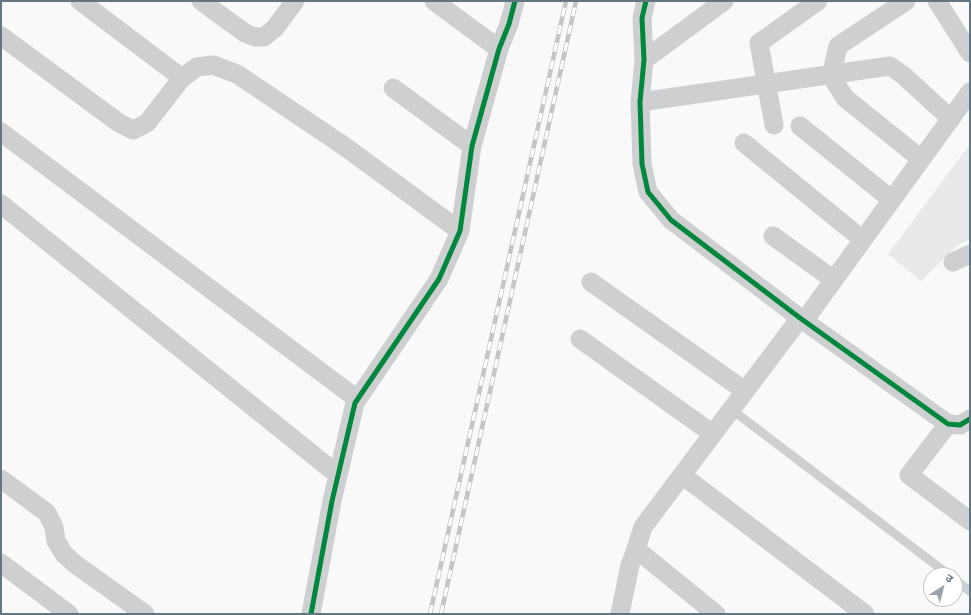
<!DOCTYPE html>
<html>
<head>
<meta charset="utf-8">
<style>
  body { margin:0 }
  #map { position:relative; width:971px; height:615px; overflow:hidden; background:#f9f9f9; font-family:Commissioner,"Noto Sans Devanagari",sans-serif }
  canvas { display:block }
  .frame { position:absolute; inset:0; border:2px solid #657683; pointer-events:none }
  .north { position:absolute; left:923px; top:567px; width:40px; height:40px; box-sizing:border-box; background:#fff; border:1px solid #c1c8cd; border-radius:50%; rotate:36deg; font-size:11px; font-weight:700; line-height:16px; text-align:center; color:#657683 }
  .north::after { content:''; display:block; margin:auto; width:14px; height:18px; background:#99a4ac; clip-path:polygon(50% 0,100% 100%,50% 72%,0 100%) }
</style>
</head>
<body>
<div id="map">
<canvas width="971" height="615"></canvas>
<div class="frame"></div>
<div class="north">उ</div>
</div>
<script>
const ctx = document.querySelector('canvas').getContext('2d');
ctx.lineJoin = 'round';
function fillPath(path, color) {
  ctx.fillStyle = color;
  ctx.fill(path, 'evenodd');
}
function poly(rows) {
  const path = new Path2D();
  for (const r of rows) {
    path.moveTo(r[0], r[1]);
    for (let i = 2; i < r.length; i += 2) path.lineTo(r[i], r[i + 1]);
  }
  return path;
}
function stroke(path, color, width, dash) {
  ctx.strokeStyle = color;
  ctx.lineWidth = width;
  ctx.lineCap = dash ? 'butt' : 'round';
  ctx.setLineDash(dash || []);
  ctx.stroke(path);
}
fillPath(poly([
  [970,144,970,239,958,245,921,281,888,254]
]), '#e8e9e9');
stroke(poly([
  [731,409,949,575],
  [955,580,970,591]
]), '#cecfd0', 9);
stroke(poly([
  [80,1,182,78],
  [201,1,245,33,255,37,264,37,275,28,295,1],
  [434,1,499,49],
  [646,1,642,18,644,60,640,102,642,164,648,192,671,220,800,318,948,424,960,425,970,419],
  [906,1,838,46,831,76,845,98,921,159],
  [937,1,970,53],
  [1,36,119,123,133,130,147,123,182,78,197,67,213,65,237,74,344,146,460,231],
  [644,60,724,1],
  [393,88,472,146],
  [640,102,890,66,903,75,951,119],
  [774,125,759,43,818,1],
  [800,126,892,200],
  [1,132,357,399],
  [744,143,863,240],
  [1,204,338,475],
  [773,236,834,280],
  [953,262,970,254],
  [591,282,745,391],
  [804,321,970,92],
  [580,339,713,434],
  [948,424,909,475,970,521],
  [682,475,865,614],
  [1,479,47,513,54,527,56,541,64,554,75,564,145,614],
  [1,563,69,614],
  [311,614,332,501,355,403,439,279,460,231,472,146,499,49,509,24,515,1],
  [620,614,630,565,636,549],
  [716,614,636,549,643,527,800,318]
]), '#cecfd0', 19);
const rail = poly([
  [430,614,566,1],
  [441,614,576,1]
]);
stroke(rail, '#c3c5c6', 4.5);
stroke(rail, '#fff', 3, [9]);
stroke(poly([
  [646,1,642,18,644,60,640,102,642,164,648,192,671,220,800,318,948,424,960,425,970,419],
  [311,614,332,501,355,403,439,279,460,231,472,146,499,49,509,24,515,1]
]), '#00873e', 5);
</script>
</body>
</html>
